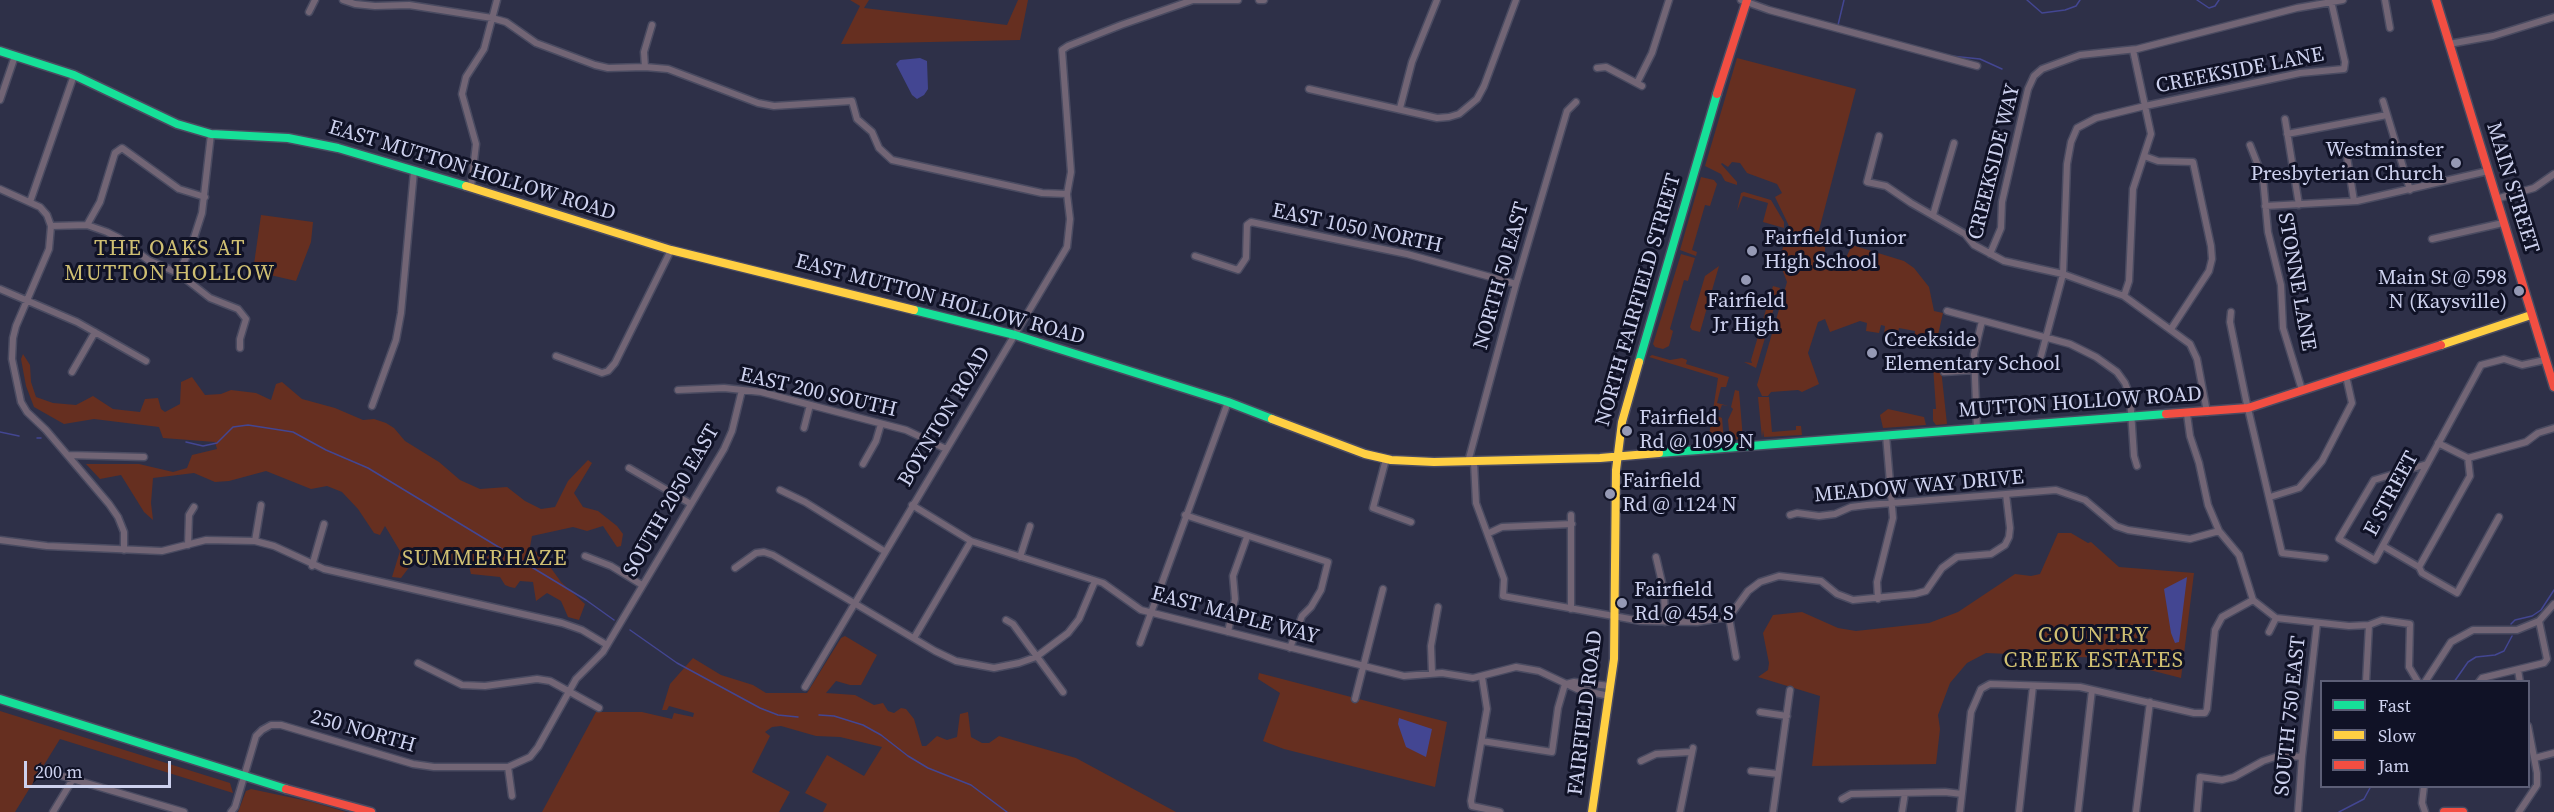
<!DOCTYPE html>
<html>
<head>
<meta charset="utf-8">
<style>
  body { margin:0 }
  #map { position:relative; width:2554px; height:812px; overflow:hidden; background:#2e3048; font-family:"Source Serif 4",serif }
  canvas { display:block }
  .legend { position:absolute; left:2320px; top:680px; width:210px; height:108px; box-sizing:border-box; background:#101226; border:2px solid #5c5e76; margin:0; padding:8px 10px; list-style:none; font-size:18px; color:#cdd1ee }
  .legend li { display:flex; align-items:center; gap:12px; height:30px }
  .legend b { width:30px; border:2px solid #5c5e76 }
  .scale { position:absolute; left:24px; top:761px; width:147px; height:27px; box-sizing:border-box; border:3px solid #cdd1ee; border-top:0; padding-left:8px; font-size:18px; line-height:21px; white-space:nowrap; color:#cdd1ee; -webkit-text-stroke:4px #101226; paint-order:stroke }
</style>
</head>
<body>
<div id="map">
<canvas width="2554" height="812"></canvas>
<ul class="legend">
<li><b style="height:8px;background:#16e098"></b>Fast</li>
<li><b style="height:8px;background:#ffcf43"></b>Slow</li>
<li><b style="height:8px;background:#f24e42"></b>Jam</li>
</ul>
<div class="scale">200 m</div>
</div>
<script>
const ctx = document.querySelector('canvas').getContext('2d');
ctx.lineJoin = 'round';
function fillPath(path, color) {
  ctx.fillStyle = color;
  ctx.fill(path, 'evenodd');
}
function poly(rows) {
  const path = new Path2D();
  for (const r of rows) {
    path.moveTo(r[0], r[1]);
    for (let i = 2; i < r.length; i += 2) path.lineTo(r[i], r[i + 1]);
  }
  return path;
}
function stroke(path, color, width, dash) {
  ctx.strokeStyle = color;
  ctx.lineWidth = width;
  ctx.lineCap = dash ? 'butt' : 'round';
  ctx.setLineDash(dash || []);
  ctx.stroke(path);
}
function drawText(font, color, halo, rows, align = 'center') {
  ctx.font = font + ' "Source Serif 4",serif';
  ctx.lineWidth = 6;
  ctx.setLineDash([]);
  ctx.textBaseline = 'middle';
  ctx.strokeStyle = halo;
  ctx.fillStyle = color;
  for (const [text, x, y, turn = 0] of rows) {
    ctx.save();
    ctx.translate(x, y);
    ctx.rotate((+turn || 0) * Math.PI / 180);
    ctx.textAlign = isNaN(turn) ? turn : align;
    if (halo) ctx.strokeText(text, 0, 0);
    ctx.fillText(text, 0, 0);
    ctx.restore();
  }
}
fillPath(poly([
  [850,0,869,0,864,8,1007,25,1018,0,1028,0,1020,40,841,44,860,6],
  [1737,58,1856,89,1818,234,1825,244,1825,258,1845,260,1852,245,1904,261,1914,268,1929,287,1934,311,1943,313,1938,335,1929,334,1927,342,1914,339,1915,331,1899,328,1897,336,1884,334,1885,326,1881,325,1879,333,1866,331,1867,323,1860,321,1830,332,1825,319,1818,322,1808,353,1819,384,1802,392,1798,390,1771,392,1768,396,1762,396,1757,385,1787,282,1779,261,1789,226,1775,197,1782,193,1777,184,1747,173,1740,163,1732,162,1728,167,1722,163,1721,164,1737,182,1737,185,1725,181,1721,174,1705,166],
  [1701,177,1714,180,1717,184,1710,206,1705,205,1692,250,1697,252,1696,256,1680,250],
  [1744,192,1771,200,1784,222,1784,228,1763,222,1768,203,1743,196,1737,211,1741,193],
  [261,215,313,222,311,242,296,281,253,271],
  [1681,254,1695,258,1688,281,1684,280,1670,329,1673,331,1669,346,1663,349,1655,347,1653,344],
  [1719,266,1700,332,1692,330,1690,327,1705,276],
  [1773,286,1780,288,1756,368,1744,362,1752,363,1751,360],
  [23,354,30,365,31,382,36,397,53,403,76,405,93,396,113,409,140,412,145,399,158,398,161,409,165,412,180,404,181,382,192,377,205,395,221,394,231,390,256,393,271,400,276,384,282,382,302,399,335,408,363,420,374,419,386,423,394,428,405,441,439,462,460,480,480,489,507,487,525,501,541,509,555,507,568,481,588,460,592,463,574,493,583,507,598,511,617,526,623,534,621,546,617,547,603,526,587,531,573,527,532,536,530,547,543,557,561,582,585,604,579,620,568,617,561,601,547,593,536,601,533,582,520,581,515,588,510,587,505,585,500,577,471,574,469,566,432,553,416,558,401,578,392,577,400,551,385,526,380,535,374,533,358,509,342,492,327,486,311,489,266,471,229,481,215,482,194,473,153,478,151,503,153,520,144,512,121,475,100,479,86,464,139,464,173,472,187,468,192,455,217,449,215,442,163,438,159,427,94,419,64,424,34,407,26,386,21,359],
  [1652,355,1670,360,1682,358,1687,360,1686,364,1729,377,1726,387,1721,387,1717,403,1729,406,1722,405,1720,410,1716,410,1715,415,1722,418,1724,441,1708,442,1718,378,1649,357],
  [1933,366,1940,366,1941,369,1947,424,1936,425,1933,421,1933,409,1936,409],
  [1735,390,1739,391,1743,439,1730,440,1728,420,1733,409,1731,407],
  [1758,397,1769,397,1772,432,1796,430,1796,426,1801,426,1802,435,1764,437,1763,430,1762,438],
  [1888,409,1924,417,1926,425,1883,428,1880,415],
  [2058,533,2071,533,2088,543,2091,542,2119,567,2194,573,2181,678,2103,658,1986,653,1967,663,1950,683,1938,715,1940,729,1936,764,1812,766,1820,696,1758,677,1768,670,1769,663,1763,633,1773,615,1802,612,1838,628,1856,631,1929,623,1958,612,2015,574,2031,576,2040,574],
  [845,636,877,655,861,685,850,685,836,681,826,693,855,695,874,705,883,703,888,711,894,713,901,708,906,709,914,719,922,746,926,746,937,736,947,740,957,737,960,714,968,712,971,737,982,743,989,743,999,736,1076,758,1176,812,823,812,827,804,805,793,827,755,864,776,882,747,840,737,816,736,781,726,772,727,765,732,770,736,752,772,790,792,779,812,542,812,596,712,642,712,672,719,674,713,693,717,694,713,669,706,667,710,662,710,670,684,693,658,721,675,753,685,766,693,807,693,841,638],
  [1259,673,1447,722,1435,787,1284,749,1263,741,1280,693,1258,679],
  [0,711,230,783,233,793,60,739,15,812,0,812],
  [251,789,312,802,346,812,238,812,246,791]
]), '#662f20');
fillPath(poly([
  [920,58,927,61,928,89,924,95,917,99,912,95,896,64,900,60],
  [2187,577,2179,642,2175,643,2171,633,2164,589],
  [1399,718,1432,729,1426,757,1406,747,1398,724]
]), '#434692');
stroke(poly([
  [2027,0,2042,13,2065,10,2076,6,2080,0],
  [2197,0,2209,8,2215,6,2219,0],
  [1838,25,1844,0],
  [1951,56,1980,59,2002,69],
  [0,432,19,436],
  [37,438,41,438],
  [186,442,203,446,217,443,233,427,248,425,293,432,326,450,368,468,586,600,614,620],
  [2511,624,2515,620,2532,616,2541,610,2554,590],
  [630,630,677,663,760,708,778,715,798,717],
  [2454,682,2468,662,2476,657,2495,655,2504,651,2512,636],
  [819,715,834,716,863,725,881,735,908,756,928,768,971,785,1007,812],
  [2339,812,2364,799,2371,786]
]), '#434692', 1.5);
const street = poly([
  [343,0,355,4,375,6,409,5,492,18,506,22,536,43,595,65,608,68,645,67,668,69,758,103,774,106,852,101,857,119,872,132,879,148,892,160,1042,193,1067,194],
  [1259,0,1264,0],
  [1741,0,1769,10,1977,66],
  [2385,0,2390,28],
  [309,12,315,0],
  [2449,44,2493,36,2554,17],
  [645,67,644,52,652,25],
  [1597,68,1606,67,1642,86],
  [1637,83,1652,53,1669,0],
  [1309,89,1437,118,1449,117,1459,114,1477,99,1484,86,1516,0],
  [0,100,15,56],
  [2383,101,2410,190],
  [1400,108,1412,62,1437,0],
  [2285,119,2299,205],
  [2287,134,2387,115],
  [1879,136,1867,182,1886,186,1911,203,1965,234,1974,245,2004,261,2063,274,2124,296,2190,344,2197,359,2207,412],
  [2250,145,2263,178,2268,232,2281,285,2283,328,2302,390],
  [2144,156,2158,161,2193,162,2211,246,2212,259,2209,271,2171,329],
  [2347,157,2354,201],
  [471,187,476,144,462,94,466,77,484,49,497,0],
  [0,189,40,207,47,215,51,226,49,249,16,326,13,338,12,359,21,402,27,412,46,430,109,504,118,517,124,532,124,550],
  [2496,199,2534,188,2554,174],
  [30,202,74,75],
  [2265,206,2357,201,2488,171],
  [1933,215,1954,143],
  [87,225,100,202,115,153,122,148,179,189,205,197],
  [51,226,87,225,107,232,119,238,148,260,178,273,210,298,238,309,246,319,240,339,240,348],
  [2432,239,2503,223],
  [1990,254,2001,228,2002,202,2028,89,2034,76,2042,69,2080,55,2137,49,2297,8,2343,0],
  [1195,256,1238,270,1246,258,1247,225,1251,222,1407,254,1516,284],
  [178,273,190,250,202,213,211,134],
  [0,289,77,322,146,361],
  [2124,296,2129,281,2133,189,2151,134,2133,50],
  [1947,311,2070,344,2096,357,2117,372,2125,383,2130,396,2134,456,2137,466],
  [2231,312,2230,322,2246,400,2282,553,2325,558],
  [556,356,602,373,608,371,615,363,671,250],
  [2041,356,2063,274,2067,164,2071,142,2077,128,2096,118,2145,106,2300,73,2344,69,2345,62,2331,1],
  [72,372,95,332],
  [1944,372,1974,370],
  [678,390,724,388,761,392,906,430,946,449],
  [372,406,396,340,401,313,414,171],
  [2187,414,2190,436,2199,463,2208,505,2219,531,2239,555,2253,600],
  [804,428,810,405],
  [1977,429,1974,354,1982,321],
  [2438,443,2468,458],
  [68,455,144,457],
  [2468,458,2526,442,2538,433,2554,428],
  [1386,459,1373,508,1411,522],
  [1468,462,1516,284,1567,111,1576,102],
  [1474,462,1476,503,1504,579,1503,596,1641,621,1697,622,1729,617,1748,591,1760,582,1779,576,1821,581,1837,594,1853,600,1915,594,1926,591,1942,568,1957,557,1991,554,2005,545,2009,537,2010,528,2006,494],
  [863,464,876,441,881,424],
  [2427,464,2374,480,2339,539,2375,560,2481,365,2504,359,2522,365,2545,360],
  [629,468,691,504],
  [780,490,805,502,884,551],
  [2270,497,2299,488,2322,461,2352,403,2346,376],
  [912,505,971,541,1103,583,1141,610,1404,676,1442,673,1473,678,1516,667,1539,671,1577,689,1609,696],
  [1185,515,1328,562,1321,590,1311,607,1302,616,1290,648],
  [1790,515,1797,513,1819,516,1835,514,1851,507,1867,505,2056,490,2085,500,2116,526,2128,530,2190,539,2219,531],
  [1489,533,1502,527,1572,524],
  [0,540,47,546,162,551,206,540,255,541,274,546,324,569,562,623,582,630,607,645],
  [255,541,261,505],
  [188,545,189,515,194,507],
  [2383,546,2419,567,2422,573,2457,593,2499,517],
  [585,556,611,566,642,585],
  [1020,557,1030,526],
  [1656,557,1664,591,1665,622],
  [312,566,324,524],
  [2419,567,2470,476,2468,458],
  [735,568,756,553,764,552,773,555,935,651,956,661,994,668,1019,663,1036,657,1068,633,1079,619,1095,581],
  [1878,599,1877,582,1893,518,1886,435],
  [2253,600,2276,618,2349,626,2369,625,2382,620,2410,624,2409,667,2418,682],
  [1571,609,1571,515],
  [1729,617,1736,657],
  [1006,620,1013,624,1063,692],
  [1228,632,1235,599,1233,576,1247,537],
  [2269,632,2276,618],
  [914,638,971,541],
  [1140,643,1228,402],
  [418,663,462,685,485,686,537,679,550,681,599,708],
  [2518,670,2520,682],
  [1432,673,1431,646,1438,607],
  [2366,682,2369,625],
  [2425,682,2451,642,2473,630,2517,630,2539,621,2554,604],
  [2479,682,2482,678,2544,663,2547,659,2539,621],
  [1566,684,1574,682,1610,686],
  [805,687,1067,247,1070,219,1067,194,1071,172,1062,50,1068,46,1121,25,1193,0,1238,0],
  [1355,699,1383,589],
  [1760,712,1787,716],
  [1482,741,1552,752,1558,708,1565,684],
  [2535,758,2554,753],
  [1641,761,1656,754,1690,752],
  [508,767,512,796],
  [42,770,184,812],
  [1751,771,1778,774],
  [2424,786,2422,803,2425,812],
  [1842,799,1851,794,1945,792,1962,794],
  [1472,806,1471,801,1487,709,1482,677],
  [1472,806,1500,812],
  [53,812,73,779],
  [231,812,235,807,256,736,262,730,271,725,281,725,413,764,434,767,508,767,530,757,538,747,576,679,603,652,724,449,732,431,742,390],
  [1680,812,1693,748],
  [1773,812,1790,690],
  [1902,812,1905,793],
  [1960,812,1971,712,1981,689,1990,684,2080,687,2194,713,2205,713,2207,709,2215,630,2222,617,2253,600],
  [2019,812,2033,686],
  [2078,812,2092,690],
  [2136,812,2150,702],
  [2197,812,2200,777,2222,780,2234,777,2263,761,2281,755,2302,757],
  [2298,812,2302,757,2317,623],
  [2519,812,2537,785,2537,773,2528,726]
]);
const fast = poly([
  [0,51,74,75,177,124,211,134,288,138,338,148,466,186],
  [914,310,1015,335,1228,402,1272,419],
  [1639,362,1717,94],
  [1659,453,2166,414],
  [0,699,286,789]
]);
const slow = poly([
  [466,186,671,250,914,310],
  [2441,345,2531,315],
  [1272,419,1365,454,1391,460,1434,462,1600,458,1659,453],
  [1592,812,1614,659,1616,470,1622,422,1639,362]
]);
const jam = poly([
  [2436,0,2554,387],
  [1717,94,1747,0],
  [2166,414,2248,408,2441,345],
  [286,789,371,812],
  [2444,812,2463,812]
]);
stroke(street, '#4a4b61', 9);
stroke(fast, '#4a4b61', 11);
stroke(slow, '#4a4b61', 11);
stroke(jam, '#4a4b61', 11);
stroke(street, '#726575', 6);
stroke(fast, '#16e098', 8);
stroke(slow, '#ffcf43', 8);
stroke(jam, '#f24e42', 8);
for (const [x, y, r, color] of [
  [2456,163,6,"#9599b4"],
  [1752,251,6,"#9599b4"],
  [1746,280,6,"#9599b4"],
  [2519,291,6,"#9599b4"],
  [1872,353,6,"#9599b4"],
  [1627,431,6,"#9599b4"],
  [1610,494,6,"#9599b4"],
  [1622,603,6,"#9599b4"]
]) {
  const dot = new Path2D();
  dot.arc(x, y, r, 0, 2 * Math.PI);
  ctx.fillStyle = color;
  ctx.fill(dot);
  stroke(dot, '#101226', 2);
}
drawText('21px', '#cdd1ee', '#101226', [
  ["CREEKSIDE LANE",2240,71,-11],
  ["CREEKSIDE WAY",1995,162,-76],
  ["EAST MUTTON HOLLOW ROAD",472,171,17],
  ["MAIN STREET",2512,188,73],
  ["EAST 1050 NORTH",1357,229,12],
  ["NORTH 50 EAST",1502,276,-74],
  ["STONNE LANE",2296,282,80],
  ["EAST MUTTON HOLLOW ROAD",940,300,15],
  ["NORTH FAIRFIELD STREET",1639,300,-74],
  ["EAST 200 SOUTH",818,393,13],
  ["MUTTON HOLLOW ROAD",2080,403,-4],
  ["BOYNTON ROAD",945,417,-59],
  ["MEADOW WAY DRIVE",1919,487,-5],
  ["E STREET",2392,494,-62],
  ["SOUTH 2050 EAST",672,501,-60],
  ["EAST MAPLE WAY",1235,616,15],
  ["FAIRFIELD ROAD",1586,713,-83],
  ["SOUTH 750 EAST",2291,716,-84],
  ["250 NORTH",363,732,16]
]);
drawText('21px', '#cdd1ee', '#101226', [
  ["Westminster",2444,151,"right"],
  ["Presbyterian Church",2444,175,"right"],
  ["Fairfield Junior",1764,239],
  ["High School",1764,263],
  ["Main St @ 598",2507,279,"right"],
  ["N (Kaysville)",2507,303,"right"],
  ["Fairfield",1746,302,"center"],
  ["Jr High",1746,326,"center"],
  ["Creekside",1884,341],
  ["Elementary School",1884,365],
  ["Fairfield",1639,419],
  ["Rd @ 1099 N",1639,443],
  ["Fairfield",1622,482],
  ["Rd @ 1124 N",1622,506],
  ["Fairfield",1634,591],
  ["Rd @ 454 S",1634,615]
], 'left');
ctx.letterSpacing = '1.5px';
drawText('22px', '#cfbf72', '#101226', [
  ["THE OAKS AT",170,249],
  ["MUTTON HOLLOW",170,274],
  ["SUMMERHAZE",485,559],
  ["COUNTRY",2094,636],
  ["CREEK ESTATES",2094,661]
]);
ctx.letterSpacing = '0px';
</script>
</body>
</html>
